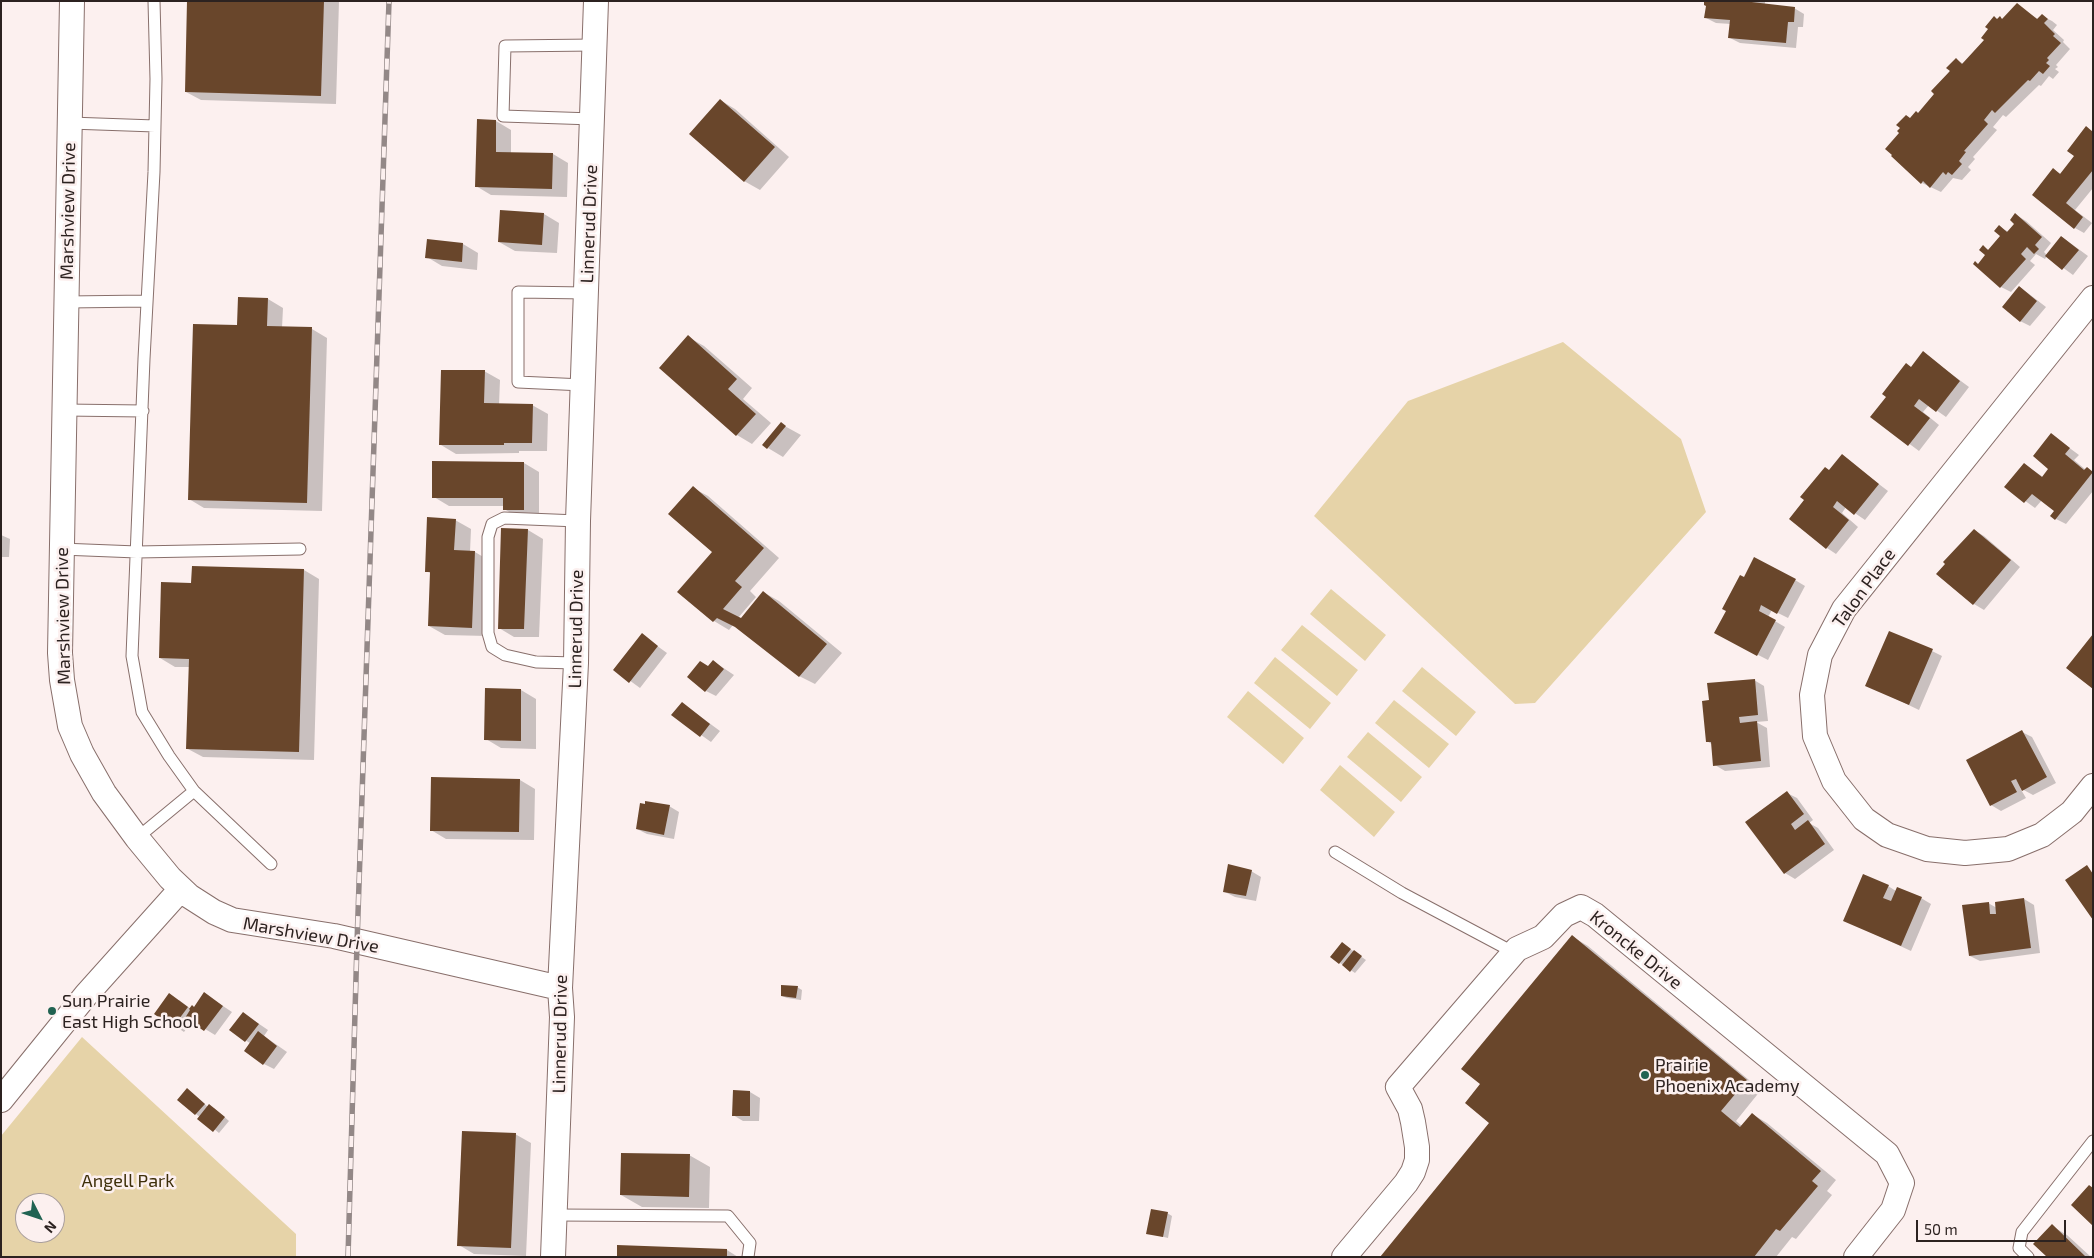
<!DOCTYPE html>
<html>
<head>
<meta charset="utf-8">
<style>
  body { margin:0 }
  #map { position:relative; width:2094px; height:1258px; overflow:hidden; background:#fcf0ef; font-family:"Exo 2",sans-serif }
  canvas { display:block }
  .frame { position:absolute; inset:0; border:2px solid #2c2220; pointer-events:none }
  .north { position:absolute; left:15px; top:1193px; width:50px; height:50px; box-sizing:border-box; background:#fcf0ef; border:1px solid #a99e9c; border-radius:50%; rotate:131deg; font-size:14px; font-weight:700; line-height:20px; text-align:center; color:#2c2220 }
  .north::after { content:''; display:block; margin:auto; width:18px; height:22px; background:#216352; clip-path:polygon(50% 0,100% 100%,50% 72%,0 100%) }
  .scale { position:absolute; left:1916px; top:1220px; width:150px; height:22px; box-sizing:border-box; border:2px solid #2c2220; border-top:0; padding-left:6px; font-size:15px; line-height:18px; white-space:nowrap; color:#2c2220; -webkit-text-stroke:4px #fcf0ef; paint-order:stroke }
</style>
</head>
<body>
<div id="map">
<canvas width="2094" height="1258"></canvas>
<div class="frame"></div>
<div class="north">N</div>
<div class="scale">50 m</div>
</div>
<script>
const ctx = document.querySelector('canvas').getContext('2d');
ctx.lineJoin = 'round';
function fillPath(path, color) {
  ctx.fillStyle = color;
  ctx.fill(path, 'evenodd');
}
function poly(rows) {
  const path = new Path2D();
  for (const r of rows) {
    path.moveTo(r[0], r[1]);
    for (let i = 2; i < r.length; i += 2) path.lineTo(r[i], r[i + 1]);
  }
  return path;
}
function stroke(path, color, width, dash) {
  ctx.strokeStyle = color;
  ctx.lineWidth = width;
  ctx.lineCap = dash ? 'butt' : 'round';
  ctx.setLineDash(dash || []);
  ctx.stroke(path);
}
function drawText(font, color, halo, rows, align = 'center') {
  ctx.font = font + ' "Exo 2",sans-serif';
  ctx.lineWidth = 5;
  ctx.setLineDash([]);
  ctx.textBaseline = 'middle';
  ctx.strokeStyle = halo;
  ctx.fillStyle = color;
  for (const [text, x, y, turn = 0] of rows) {
    ctx.save();
    ctx.translate(x, y);
    ctx.rotate((+turn || 0) * Math.PI / 180);
    ctx.textAlign = isNaN(turn) ? turn : align;
    if (halo) ctx.strokeText(text, 0, 0);
    ctx.fillText(text, 0, 0);
    ctx.restore();
  }
}
fillPath(poly([
  [1563,342,1681,439,1706,512,1535,703,1515,704,1314,516,1408,401],
  [1331,589,1386,635,1365,661,1310,614],
  [1302,625,1358,670,1337,696,1281,650],
  [1275,657,1331,703,1310,729,1254,683],
  [1422,667,1476,712,1456,736,1402,691],
  [1248,691,1304,738,1283,764,1227,717],
  [1394,700,1449,744,1429,768,1375,723],
  [1368,732,1422,777,1401,802,1347,757],
  [1340,765,1395,812,1374,837,1320,790],
  [82,1037,296,1234,296,1257,1,1257,1,1136],
  [25,1203,55,1203,55,1233,25,1233]
]), '#e6d3a8');
fillPath(poly([
  [188,1,339,1,336,104,201,100,186,92],
  [1705,1,1765,1,1765,6,1794,8,1804,14,1803,27,1798,27,1796,48,1740,43,1730,38,1731,24,1716,23,1706,18,1707,6],
  [2017,5,2039,20,2042,16,2052,21,2057,25,2053,30,2064,40,2063,42,2070,49,2056,65,2058,67,2055,69,2059,72,2053,79,2049,76,2041,86,2039,85,2006,117,2003,115,1993,127,1997,130,1973,157,1975,159,1968,167,1971,170,1962,180,1953,178,1941,192,1922,183,1910,119,1919,114,1936,94,1956,60,1964,64,1985,40,1998,20,2003,20],
  [720,100,735,109,789,157,760,190,744,181],
  [496,121,511,130,511,153,553,154,568,163,567,197,491,195,476,186],
  [2087,128,2093,132,2093,188,2075,210,2092,223,2084,233,2075,228,2054,170,2061,174,2076,156],
  [544,214,559,223,557,253,515,251,499,242],
  [2016,215,2026,221,2051,243,2044,252,2047,255,2062,237,2088,256,2073,275,2047,256,2045,259,2036,254,2030,261,2035,265,2011,292,2001,287,1979,265,1987,255,1983,247,1989,250,2002,235,1999,227,2009,232,2016,224],
  [463,244,478,253,477,270,442,266,427,257],
  [2020,287,2046,307,2030,326,2020,321],
  [268,299,283,308,282,328,312,329,327,338,322,511,204,508,189,499,238,326],
  [688,337,704,346,752,388,743,399,771,423,752,444,737,435,661,368],
  [1923,353,1969,387,1946,417,1929,405,1923,412,1939,425,1919,451,1872,416],
  [484,371,500,380,499,405,532,405,548,414,547,451,519,451,519,453,456,454,441,445],
  [781,424,801,435,783,457,768,448],
  [2052,435,2079,455,2074,460,2086,470,2093,472,2093,491,2066,524,2056,519,2055,511,2042,500,2035,508,2006,487,2024,464,2043,477,2050,469],
  [1842,456,1888,491,1865,520,1846,507,1842,513,1858,527,1836,554,1827,548,1830,471],
  [524,463,539,472,539,518,520,518,504,509,504,506,449,506,434,497],
  [693,488,708,496,779,558,750,591,756,597,738,618,741,620,763,592,779,601,842,653,815,684,799,676,733,625,729,630,714,621,714,552],
  [455,520,471,529,470,552,475,552,490,561,487,636,445,635,429,626,432,574,426,571],
  [528,530,543,539,539,637,514,637,499,628],
  [1974,530,1984,536,2020,567,1984,610,1974,604,1947,564],
  [1,535,10,539,9,557,1,557],
  [304,570,319,579,314,760,203,757,188,749,190,667,175,667,160,658,192,585],
  [1745,578,1795,580,1805,586,1788,618,1772,610,1768,617,1785,627,1768,660,1725,638],
  [642,635,667,653,640,688,614,669],
  [1932,651,1942,656,1919,710,1867,685],
  [713,661,734,675,716,696,706,691,708,667],
  [1754,680,1764,686,1768,721,1756,722,1767,728,1770,767,1725,771,1715,765,1713,745,1707,741,1710,702],
  [486,690,521,690,536,699,536,749,501,748,486,739],
  [682,703,720,731,711,742,673,715],
  [2022,732,2032,737,2056,783,2033,795,2020,788,2026,798,2001,811,1991,805,1968,761],
  [520,780,535,789,534,840,446,839,431,830],
  [1787,793,1797,798,1813,820,1809,823,1818,828,1834,850,1795,879,1785,873,1747,822],
  [669,806,679,812,674,839,647,834,637,829],
  [1251,871,1261,877,1256,901,1235,897,1225,892],
  [1888,886,1896,891,1921,898,1931,904,1911,951,1844,920],
  [2024,899,2034,905,2040,953,1980,961,1970,956,1988,903,1997,908],
  [1573,937,1588,946,1761,1090,1736,1121,1742,1126,1752,1114,1767,1123,1836,1180,1827,1191,1832,1195,1796,1239,1792,1237,1776,1257,1382,1257,1491,1123,1482,1084],
  [1346,946,1366,960,1355,973,1340,963],
  [797,987,802,990,801,1000,787,998,782,996],
  [179,1000,191,1009,214,1000,232,1012,215,1035,192,1021,184,1032,156,1013],
  [243,1013,268,1030,264,1036,287,1052,274,1069,264,1064,251,1044,231,1030],
  [734,1092,750,1092,760,1098,759,1121,743,1121,733,1115],
  [192,1093,208,1107,214,1108,229,1121,219,1133,196,1114],
  [515,1134,531,1143,526,1256,474,1254,459,1245],
  [689,1155,710,1167,709,1208,642,1207,621,1195],
  [1167,1213,1172,1216,1168,1238,1147,1233],
  [2052,1226,2067,1235,2091,1257,2048,1257],
  [618,1247,727,1250,738,1257,618,1257]
]), '#0003');
fillPath(poly([
  [187,1,324,1,321,96,185,92],
  [1704,1,1743,1,1795,7,1794,22,1788,22,1786,43,1728,38,1730,20,1704,18,1706,6,1704,5],
  [2017,3,2037,19,2042,14,2048,19,2044,23,2055,34,2053,36,2061,43,2047,58,2049,60,2046,63,2050,66,2043,74,2039,71,2030,81,2028,80,1995,113,1992,110,1984,120,1988,124,1964,151,1966,152,1959,161,1962,164,1952,175,1948,172,1946,175,1943,172,1930,188,1923,181,1921,184,1891,156,1892,155,1885,149,1899,133,1897,131,1900,128,1896,125,1906,115,1910,118,1916,111,1918,113,1934,94,1931,91,1950,71,1946,68,1956,58,1962,64,1984,40,1981,38,1988,29,1985,27,1994,16,1997,19,2000,16,2002,19],
  [720,99,775,147,744,182,689,134],
  [477,119,496,120,496,152,553,153,552,189,475,187],
  [2086,126,2093,132,2093,170,2066,203,2083,217,2074,229,2032,195,2053,168,2060,174,2074,156,2067,151],
  [500,210,544,213,542,245,498,242],
  [2015,213,2042,237,2035,245,2039,249,2034,254,2027,247,2021,254,2026,259,2000,288,1973,264,1975,261,1978,264,1985,255,1979,250,1983,245,1988,250,2000,236,1994,231,1999,225,2007,232,2014,224,2010,220],
  [2061,236,2079,250,2062,270,2045,256],
  [427,239,463,243,462,262,425,258],
  [2019,286,2037,301,2020,322,2002,307],
  [238,297,268,298,267,326,312,327,307,503,188,500,193,324,237,325],
  [688,335,737,379,728,389,756,414,736,436,659,368],
  [1923,351,1960,381,1936,412,1919,399,1914,406,1930,418,1908,446,1870,417,1886,397,1882,394,1906,363,1911,367],
  [441,370,485,370,484,403,533,404,532,443,504,443,504,445,439,445],
  [781,422,786,426,767,449,762,445],
  [2051,433,2070,448,2065,454,2084,470,2087,467,2093,472,2055,520,2050,516,2054,511,2032,494,2024,503,2004,487,2024,463,2042,477,2048,469,2033,456],
  [1842,454,1879,484,1854,515,1837,501,1833,507,1849,520,1826,549,1789,519,1804,500,1800,497,1825,467,1829,470],
  [432,461,524,462,524,510,503,510,503,498,432,498],
  [693,486,764,548,735,581,742,587,723,609,741,618,763,591,827,644,799,677,735,627,717,618,713,622,677,592,712,552,668,514],
  [427,517,456,519,454,550,475,551,472,628,428,626,430,572,425,572],
  [501,528,528,529,524,629,498,629],
  [1974,529,2011,560,1973,605,1936,574,1945,564,1943,562],
  [1754,557,1796,579,1777,614,1761,605,1759,611,1776,620,1757,656,1714,633,1726,611,1722,609,1740,575,1744,577],
  [192,566,304,569,299,752,186,749,189,659,159,658,161,582,191,583],
  [1889,631,1933,649,1909,705,1865,686],
  [642,633,658,646,629,683,613,670],
  [2093,634,2093,689,2066,668],
  [713,660,724,669,705,692,687,677,700,661,708,666],
  [1755,679,1758,715,1739,717,1740,723,1757,721,1761,761,1713,766,1711,742,1706,742,1702,701,1709,700,1707,683],
  [485,688,521,689,521,741,484,740],
  [682,702,710,724,700,737,671,715],
  [2022,730,2047,777,2022,791,2016,779,2011,781,2017,792,1990,806,1966,760],
  [431,777,520,779,519,832,430,831],
  [1787,791,1804,814,1791,824,1795,830,1808,820,1825,844,1784,874,1745,822],
  [645,801,670,805,664,835,636,829,640,803,645,804],
  [1228,864,1252,870,1246,896,1223,892],
  [2087,865,2093,874,2093,920,2065,880],
  [1863,874,1889,885,1883,898,1891,901,1897,887,1922,897,1901,946,1843,921],
  [2024,898,2031,948,1969,956,1962,905,1989,902,1990,914,1996,914,1995,902],
  [1572,935,1747,1080,1721,1111,1740,1127,1752,1113,1821,1171,1812,1181,1818,1186,1780,1231,1776,1229,1754,1257,1380,1257,1489,1123,1465,1103,1480,1084,1461,1069],
  [1342,942,1351,949,1339,964,1330,957],
  [1354,950,1362,956,1350,972,1342,965],
  [781,985,798,986,796,998,781,996],
  [204,992,223,1006,204,1031,185,1018,190,1010,189,1009,192,1005,194,1007],
  [169,993,188,1007,173,1027,154,1014],
  [243,1012,259,1024,245,1042,229,1030],
  [258,1031,277,1046,263,1065,244,1051],
  [187,1088,205,1104,195,1115,177,1100],
  [733,1090,750,1091,750,1116,732,1116],
  [209,1104,225,1117,213,1132,197,1119],
  [462,1131,516,1133,511,1248,457,1246],
  [621,1153,690,1154,689,1197,620,1195],
  [2089,1185,2093,1188,2093,1226,2071,1205],
  [1151,1209,1168,1212,1163,1237,1146,1234],
  [2052,1224,2086,1257,2047,1257,2033,1244],
  [617,1245,727,1249,727,1257,617,1257]
]), '#69462b');
const lane = poly([
  [593,119,503,116,505,46,595,45],
  [70,123,155,126],
  [67,302,147,301],
  [583,385,518,382,518,292,587,293],
  [65,410,143,411],
  [61,549,137,552,300,549],
  [576,663,536,662,505,655,492,647,488,633,488,537,492,524,504,518,578,521],
  [194,791,271,864],
  [137,838,194,791,169,756,142,712,132,656,144,359,154,172,156,79,154,1],
  [1335,852,1402,893,1513,952],
  [555,1215,728,1216,750,1243,748,1257],
  [2028,1257,2019,1248,2022,1232,2093,1141]
]);
const street = poly([
  [72,1,60,653,62,680,70,726,82,754,104,793,137,838,170,878,189,896,214,912,232,920,334,936,560,988],
  [2093,298,1844,609,1820,655,1812,695,1815,736,1834,781,1864,819,1887,835,1927,849,1965,853,2008,849,2042,835,2072,812,2093,786],
  [1,1100,86,995,181,889],
  [553,1257,562,1017,560,988,576,663,578,521,596,1],
  [1344,1257,1406,1183,1413,1172,1417,1160,1417,1147,1413,1122,1410,1109,1398,1087,1517,949,1543,937,1564,915,1581,907,1595,915,1887,1154,1902,1183,1893,1210,1856,1257]
]);
stroke(lane, '#886f6b', 13);
stroke(street, '#886f6b', 26);
stroke(lane, '#fff', 11);
stroke(street, '#fff', 24);
const rail = poly([
  [348,1257,357,943,389,1]
]);
stroke(rail, '#938887', 5.5);
stroke(rail, '#fcf0ef', 4, [11]);
for (const [x, y, r, color] of [
  [52,1011,5,"#216352"],
  [1645,1075,5,"#216352"]
]) {
  const dot = new Path2D();
  dot.arc(x, y, r, 0, 2 * Math.PI);
  ctx.fillStyle = color;
  ctx.fill(dot);
  stroke(dot, '#fcf0ef', 2);
}
drawText('18px', '#2c2220', '#fcf0ef', [
  ["Marshview Drive",68,211,-89],
  ["Linnerud Drive",589,224,-88],
  ["Talon Place",1864,588,-54],
  ["Marshview Drive",63,616,-91],
  ["Linnerud Drive",576,629,-89],
  ["Marshview Drive",311,935,10],
  ["Kroncke Drive",1636,950,39],
  ["Linnerud Drive",560,1034,-89]
]);
drawText('18px', '#2c2220', '#fcf0ef', [
  ["Sun Prairie",62,1001],
  ["East High School",62,1022],
  ["Prairie",1655,1065],
  ["Phoenix Academy",1655,1086]
], 'left');
drawText('18px', '#3e2f0a', '#fcf0ef', [
  ["Angell Park",128,1181]
]);
</script>
</body>
</html>
